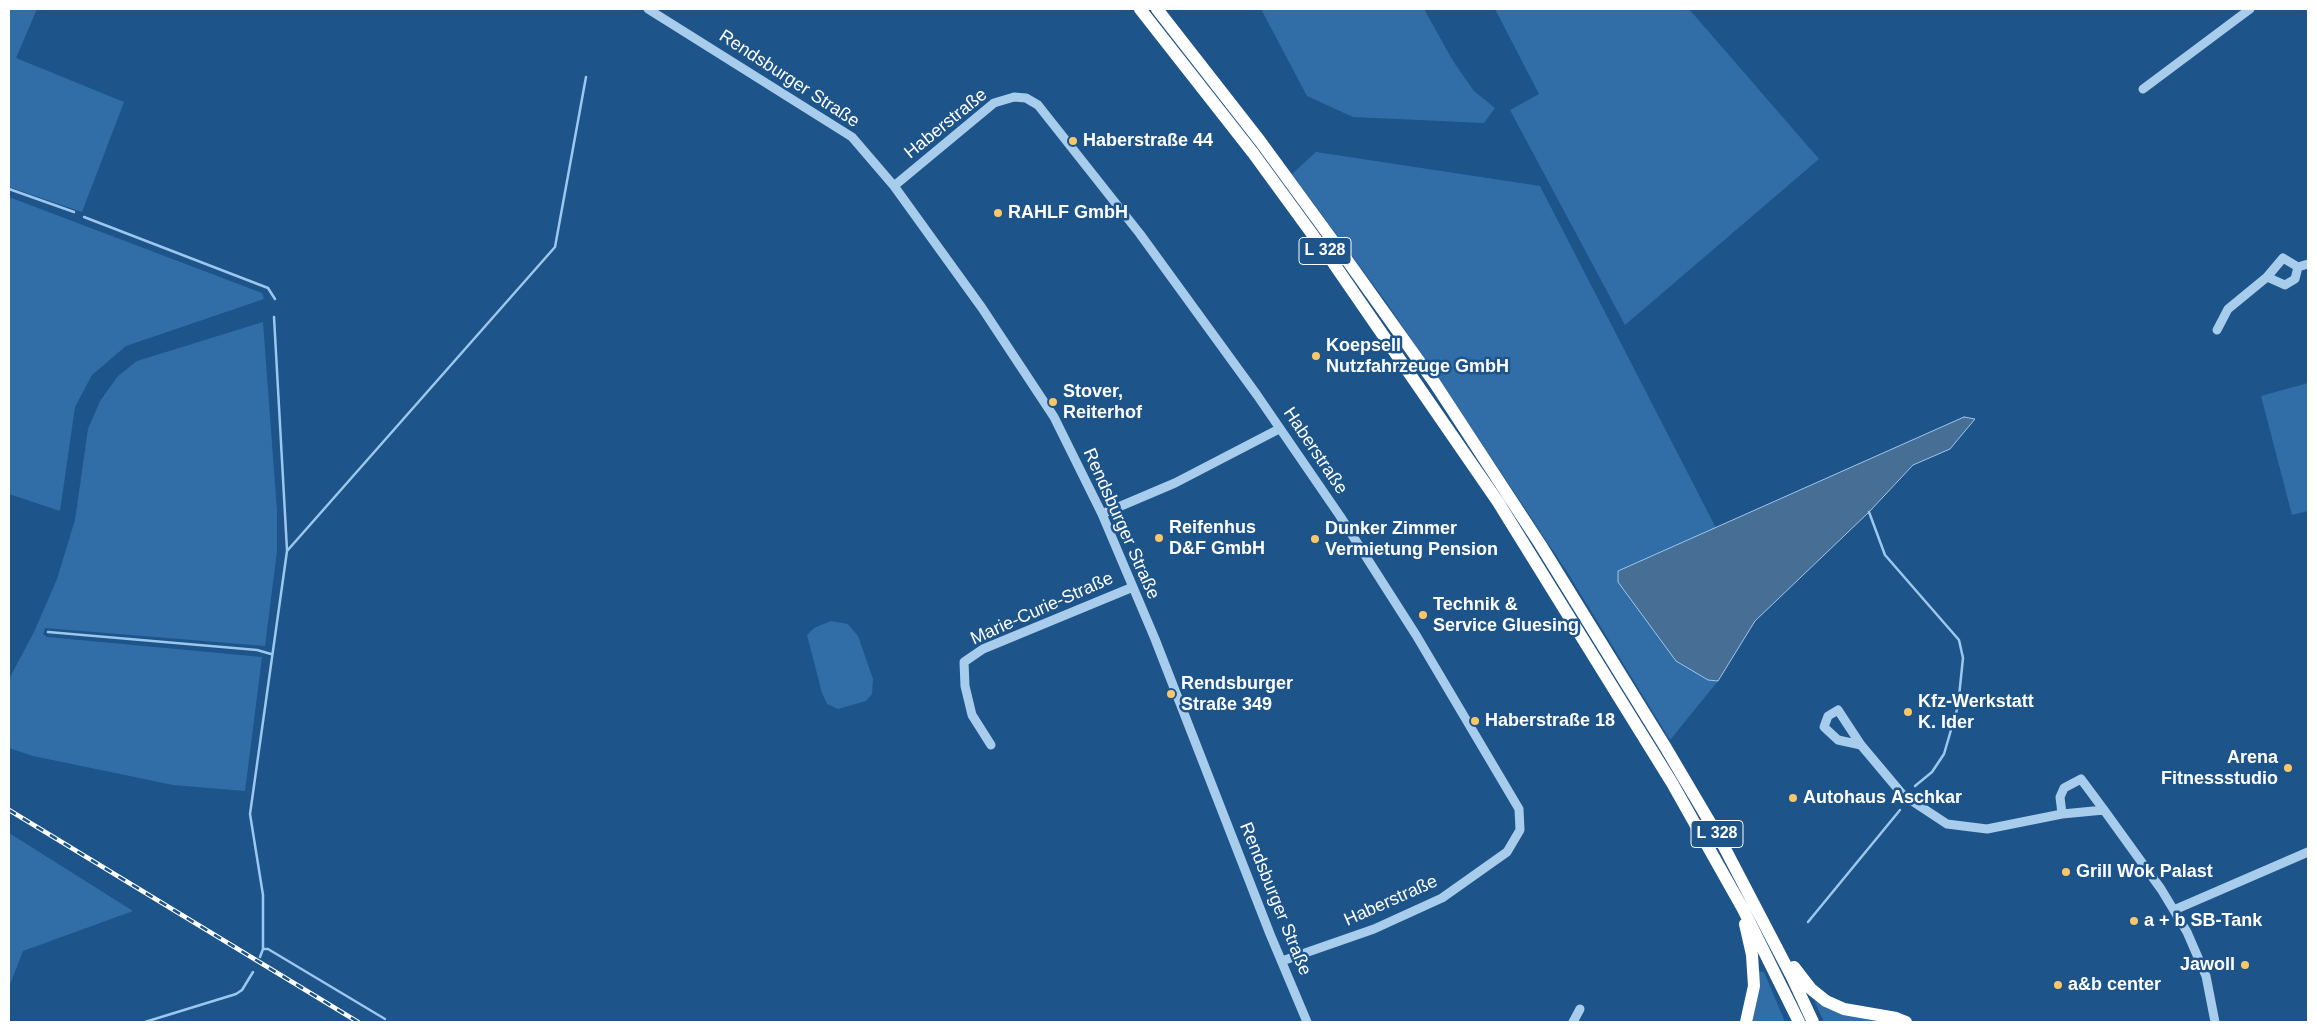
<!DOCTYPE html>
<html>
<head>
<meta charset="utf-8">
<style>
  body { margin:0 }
  #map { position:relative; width:2317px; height:1031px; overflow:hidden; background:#1d548a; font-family:Arial,sans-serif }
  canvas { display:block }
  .frame { position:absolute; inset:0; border:10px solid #fff; pointer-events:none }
</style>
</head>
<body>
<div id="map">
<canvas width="2317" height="1031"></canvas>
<div class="frame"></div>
</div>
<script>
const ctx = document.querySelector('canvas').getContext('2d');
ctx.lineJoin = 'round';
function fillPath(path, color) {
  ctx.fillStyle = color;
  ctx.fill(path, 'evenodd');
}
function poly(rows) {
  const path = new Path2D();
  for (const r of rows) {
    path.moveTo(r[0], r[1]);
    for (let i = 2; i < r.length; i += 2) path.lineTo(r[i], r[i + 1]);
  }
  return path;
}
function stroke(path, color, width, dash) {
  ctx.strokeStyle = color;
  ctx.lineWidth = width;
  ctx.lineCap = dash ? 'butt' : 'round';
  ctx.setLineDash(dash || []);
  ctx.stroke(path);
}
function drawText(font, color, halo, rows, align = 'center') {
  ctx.font = font + ' Arial,sans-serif';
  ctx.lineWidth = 5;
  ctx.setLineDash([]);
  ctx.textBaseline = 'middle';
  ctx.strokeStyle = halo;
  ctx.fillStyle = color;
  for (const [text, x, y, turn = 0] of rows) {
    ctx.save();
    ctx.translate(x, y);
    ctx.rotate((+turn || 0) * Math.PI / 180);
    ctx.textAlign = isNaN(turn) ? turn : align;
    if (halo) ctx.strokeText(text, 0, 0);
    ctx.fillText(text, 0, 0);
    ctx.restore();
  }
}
fillPath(poly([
  [9,9,37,9,16,58,124,102,82,212,9,187],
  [1261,9,1424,9,1453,61,1474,91,1495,108,1484,123,1353,117,1307,96],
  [1495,9,1689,9,1819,159,1625,325,1510,110,1539,94],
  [1316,152,1540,186,1716,528,1618,571,1708,680,1718,681,1670,740,1569,575,1473,430,1386,302,1292,174],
  [9,197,262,293,264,299,126,346,92,375,75,407,60,511,9,494],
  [263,322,277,511,277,551,265,646,45,628,43,634,47,637,262,657,245,791,173,785,33,756,9,748,9,679,34,632,57,579,75,520,88,429,100,401,118,376,137,361],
  [2308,383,2308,511,2292,515,2261,396],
  [831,621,848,624,858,636,873,679,872,694,866,701,838,709,827,704,822,693,807,635,814,628],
  [9,833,133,911,23,951,9,987],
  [1759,971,1764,972,1785,1022,1752,1022,1758,991],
  [1814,1000,1828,1009,1894,1022,1824,1022]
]), '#316ea8');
const water = poly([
  [1964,417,1975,419,1950,449,1913,465,1869,512,1755,621,1718,681,1708,680,1676,661,1618,582,1618,571,1964,417]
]);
fillPath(water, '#476e95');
stroke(water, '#9cc7ee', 1);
stroke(poly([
  [9,189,74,212],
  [84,217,268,288,275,299],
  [274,317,287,550],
  [1869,512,1885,555,1959,640,1963,658,1958,706,1944,754,1932,772,1915,786],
  [48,632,257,650,271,654],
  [1808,922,1900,810],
  [263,949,268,949,385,1019],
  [260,957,263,949,263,895,250,814,287,551,555,247,586,77],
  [145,1022,236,994,242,990,253,972]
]), '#9cc7ee', 2.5);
stroke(poly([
  [648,9,852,137,894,186,982,308,1054,417,1102,514,1155,639,1270,934,1307,1022],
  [2143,89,2250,9],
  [894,186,994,103,1014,97,1026,98,1038,105,1140,234,1257,395,1340,516,1416,635,1519,809,1520,830,1507,852,1442,898,1374,929,1282,961],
  [2267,277,2285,285,2295,279,2298,267],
  [2217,330,2228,309,2267,277,2283,258,2298,267,2308,264],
  [1102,514,1175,483,1279,429],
  [991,745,972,715,965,686,964,662,983,649,1133,587],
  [1861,745,1838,740,1824,727,1828,716,1838,710,1861,745,1903,795,1947,824,1987,829,2062,814,2104,810,2161,889,2187,932,2206,976,2215,1022],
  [2062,814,2060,797,2064,788,2081,779,2104,810],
  [2174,910,2308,852],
  [1573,1022,1580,1009]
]), '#a8ccec', 9);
stroke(poly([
  [1140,9,1253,153,1334,264,1498,502,1672,783,1743,909,1799,1022],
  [1157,9,1260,141,1347,260,1434,382,1540,544,1666,748,1721,841,1792,977,1813,1022],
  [1745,924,1752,955,1754,986,1746,1022],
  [1794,967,1811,989,1826,1001,1844,1009,1896,1018,1906,1022]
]), '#fff', 12);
const rail = poly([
  [9,810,358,1022]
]);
stroke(rail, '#fff', 4.5);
stroke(rail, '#1d548a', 2.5, [8]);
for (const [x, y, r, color] of [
  [1073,141,5,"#fbc667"],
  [998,213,5,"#fbc667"],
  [1316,356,5,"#fbc667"],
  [1053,402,5,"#fbc667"],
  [1159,538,5,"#fbc667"],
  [1315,539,5,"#fbc667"],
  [1423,615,5,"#fbc667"],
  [1171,694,5,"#fbc667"],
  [1908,712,5,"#fbc667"],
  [1475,721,5,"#fbc667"],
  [2288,768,5,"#fbc667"],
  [1793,798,5,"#fbc667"],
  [2066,872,5,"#fbc667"],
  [2134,921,5,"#fbc667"],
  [2245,965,5,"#fbc667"],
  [2058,985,5,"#fbc667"]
]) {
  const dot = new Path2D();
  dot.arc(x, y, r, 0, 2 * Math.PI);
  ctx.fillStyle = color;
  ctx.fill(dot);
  stroke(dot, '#1d548a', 2);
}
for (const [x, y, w] of [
  [1325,251,52],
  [1717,834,52]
]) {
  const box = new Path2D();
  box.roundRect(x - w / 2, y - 13.5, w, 27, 4);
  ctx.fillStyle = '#1d548a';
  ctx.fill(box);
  stroke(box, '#fff', 1);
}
drawText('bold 16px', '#fff', null, [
  ["L 328",1325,251],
  ["L 328",1717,834]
]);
drawText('18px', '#fff', '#1d548a', [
  ["Rendsburger Straße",789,79,33],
  ["Haberstraße",946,124,-39],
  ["Haberstraße",1315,451,56],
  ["Rendsburger Straße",1121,524,66],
  ["Marie-Curie-Straße",1042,609,-24],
  ["Rendsburger Straße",1275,899,68],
  ["Haberstraße",1391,901,-24]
]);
drawText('bold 18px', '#fff', '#1d548a', [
  ["Haberstraße 44",1083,141],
  ["RAHLF GmbH",1008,213],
  ["Koepsell",1326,346],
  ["Nutzfahrzeuge GmbH",1326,367],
  ["Stover,",1063,392],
  ["Reiterhof",1063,413],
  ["Reifenhus",1169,528],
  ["D&F GmbH",1169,549],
  ["Dunker Zimmer",1325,529],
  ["Vermietung Pension",1325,550],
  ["Technik &",1433,605],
  ["Service Gluesing",1433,626],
  ["Rendsburger",1181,684],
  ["Straße 349",1181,705],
  ["Kfz-Werkstatt",1918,702],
  ["K. Ider",1918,723],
  ["Haberstraße 18",1485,721],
  ["Arena",2278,758,"right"],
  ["Fitnessstudio",2278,779,"right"],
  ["Autohaus Aschkar",1803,798],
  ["Grill Wok Palast",2076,872],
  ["a + b SB-Tank",2144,921],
  ["Jawoll",2235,965,"right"],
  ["a&b center",2068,985]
], 'left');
</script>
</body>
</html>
